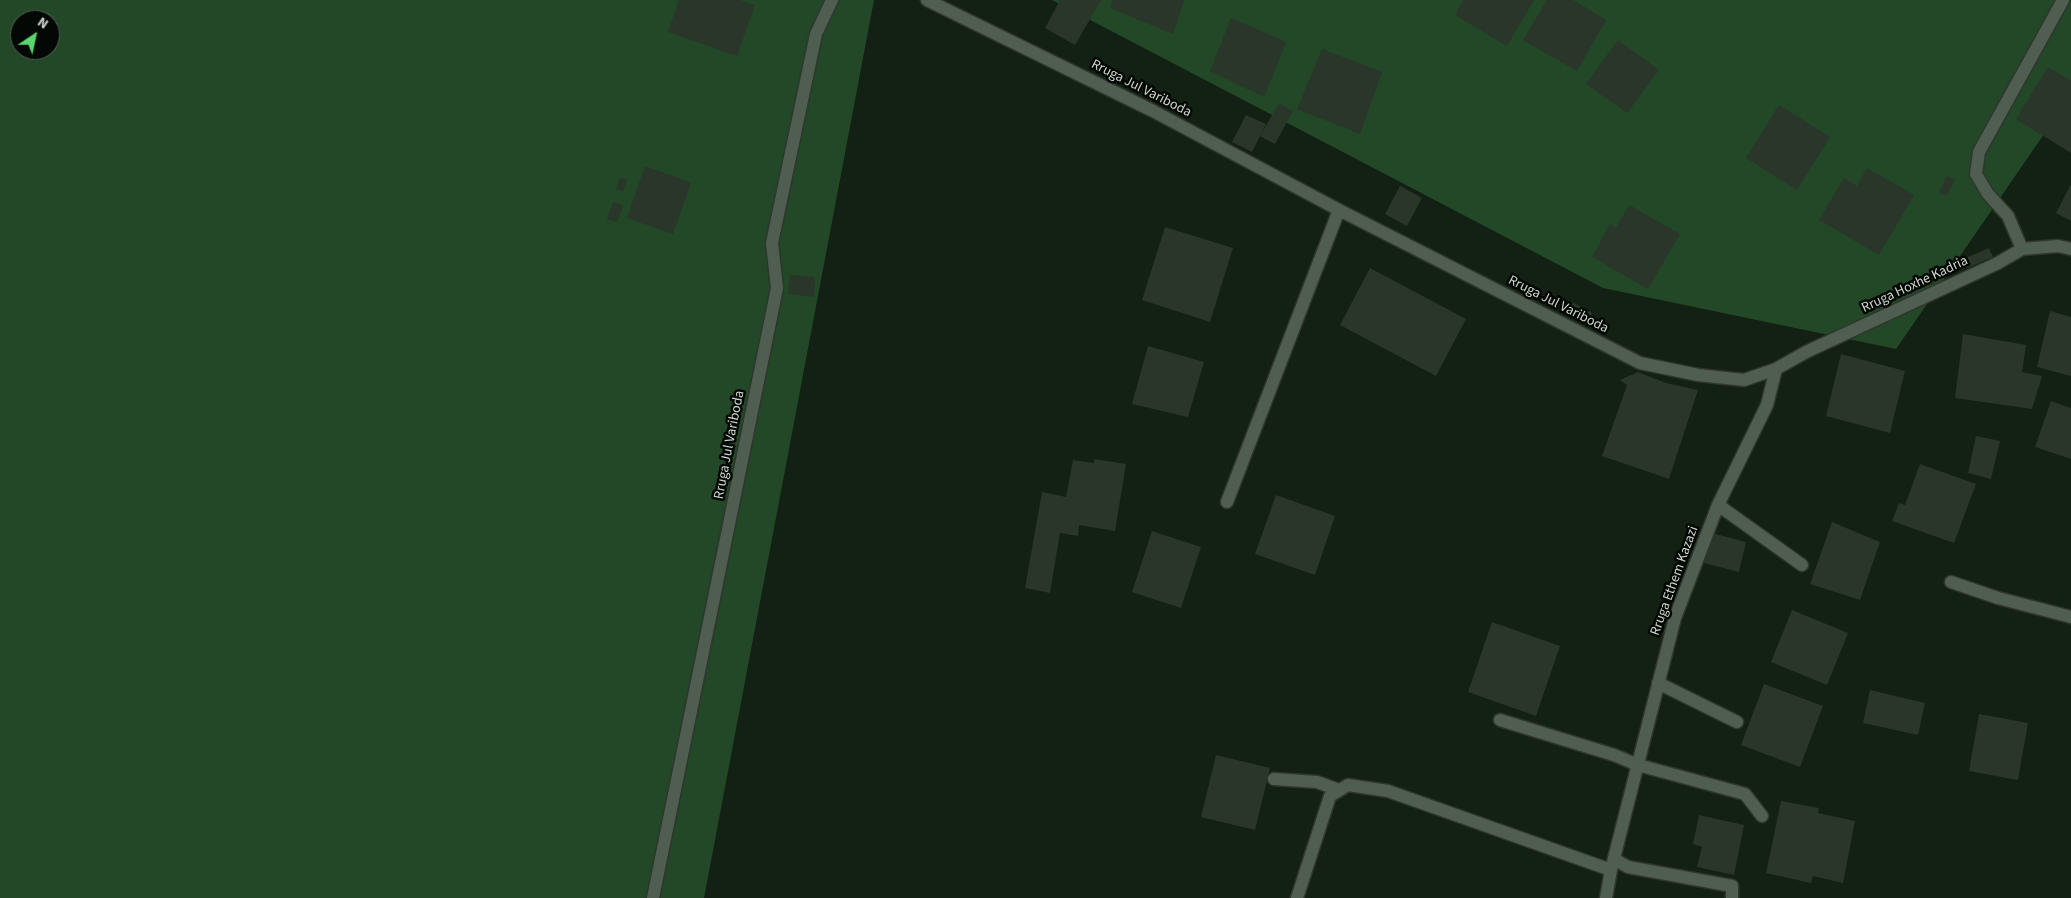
<!DOCTYPE html>
<html>
<head>
<meta charset="utf-8">
<style>
  body { margin:0 }
  #map { position:relative; width:2071px; height:898px; overflow:hidden; background:#132014; font-family:"Source Sans 3",sans-serif }
  canvas { display:block }
  .north { position:absolute; left:10px; top:10px; width:50px; height:50px; box-sizing:border-box; background:#040804; border:1px solid #545a54; border-radius:50%; rotate:34deg; font-size:14px; font-weight:700; line-height:20px; text-align:center; color:#cdd5cd }
  .north::after { content:''; display:block; margin:auto; width:18px; height:22px; background:#5bd56e; clip-path:polygon(50% 0,100% 100%,50% 72%,0 100%) }
</style>
</head>
<body>
<div id="map">
<canvas width="2071" height="898"></canvas>
<div class="north">N</div>
</div>
<script>
const ctx = document.querySelector('canvas').getContext('2d');
ctx.lineJoin = 'round';
function fillPath(path, color) {
  ctx.fillStyle = color;
  ctx.fill(path, 'evenodd');
}
function poly(rows) {
  const path = new Path2D();
  for (const r of rows) {
    path.moveTo(r[0], r[1]);
    for (let i = 2; i < r.length; i += 2) path.lineTo(r[i], r[i + 1]);
  }
  return path;
}
function stroke(path, color, width, dash) {
  ctx.strokeStyle = color;
  ctx.lineWidth = width;
  ctx.lineCap = dash ? 'butt' : 'round';
  ctx.setLineDash(dash || []);
  ctx.stroke(path);
}
function drawText(font, color, halo, rows, align = 'center') {
  ctx.font = font + ' "Source Sans 3",sans-serif';
  ctx.lineWidth = 5;
  ctx.setLineDash([]);
  ctx.textBaseline = 'middle';
  ctx.strokeStyle = halo;
  ctx.fillStyle = color;
  for (const [text, x, y, turn = 0] of rows) {
    ctx.save();
    ctx.translate(x, y);
    ctx.rotate((+turn || 0) * Math.PI / 180);
    ctx.textAlign = isNaN(turn) ? turn : align;
    if (halo) ctx.strokeText(text, 0, 0);
    ctx.fillText(text, 0, 0);
    ctx.restore();
  }
}
fillPath(poly([
  [0,0,874,0,704,898,0,898],
  [20,20,50,20,50,50,20,50],
  [1052,0,2071,0,2071,95,1896,349,1603,288]
]), '#224827');
fillPath(poly([
  [679,0,740,0,755,5,737,56,668,32],
  [1060,0,1101,0,1075,45,1045,28],
  [1113,0,1184,0,1173,34,1110,8],
  [1463,0,1534,0,1507,46,1455,15],
  [1547,0,1573,0,1606,20,1577,71,1523,40],
  [1231,18,1286,42,1264,97,1210,71],
  [1618,40,1659,70,1627,113,1586,84],
  [1322,49,1382,72,1360,134,1297,109],
  [2048,67,2071,81,2071,153,2016,119],
  [1279,103,1293,111,1275,144,1260,136],
  [1779,105,1830,137,1797,190,1746,158],
  [1246,115,1266,124,1252,152,1232,142],
  [645,166,691,183,673,234,627,218],
  [1867,168,1914,195,1879,255,1819,220,1844,178,1857,186],
  [1947,176,1955,180,1946,196,1939,192],
  [620,178,627,180,623,191,616,189],
  [2071,184,2071,221,2056,213],
  [1400,186,1422,198,1407,226,1385,214],
  [613,202,623,205,617,222,607,219],
  [1629,205,1680,234,1648,289,1592,257,1610,224,1616,228],
  [1165,227,1233,248,1210,322,1142,300],
  [1989,248,1993,257,1967,268,1963,259],
  [1370,268,1466,319,1436,376,1340,325],
  [790,275,815,277,814,297,788,294],
  [1572,302,1592,313,1588,321,1568,310],
  [2050,311,2071,317,2071,376,2037,367],
  [1963,334,2026,345,2022,372,2042,376,2032,409,1955,398],
  [1148,346,1204,362,1188,417,1132,404],
  [1841,354,1905,371,1890,433,1826,416],
  [1638,372,1666,383,1698,390,1669,479,1602,456,1627,385,1620,380],
  [2051,401,2071,408,2071,459,2035,447],
  [1976,436,2000,441,1991,479,1968,473],
  [1094,459,1126,464,1115,531,1079,525,1078,536,1060,533,1050,593,1025,588,1042,492,1066,497,1073,460,1094,463],
  [1920,464,1976,484,1954,543,1892,521,1899,503,1905,505],
  [1276,495,1335,516,1315,575,1255,554],
  [1832,522,1880,542,1860,600,1810,584],
  [1152,531,1201,547,1181,608,1132,592],
  [1712,533,1746,542,1739,572,1704,563],
  [1792,610,1848,633,1827,685,1771,662],
  [1492,622,1560,646,1536,716,1468,692],
  [1764,684,1823,706,1800,767,1741,745],
  [1870,690,1925,703,1918,735,1863,723],
  [1979,714,2028,723,2018,780,1969,771],
  [1216,755,1270,768,1255,830,1201,817],
  [1781,801,1819,808,1818,813,1855,821,1843,883,1813,876,1811,883,1766,873],
  [1699,815,1744,825,1734,875,1697,867,1702,847,1693,844]
]), '#293629');
const minor = poly([
  [927,0,1153,111,1339,210,1640,363,1698,375,1744,380,1776,369,1806,352,1998,263,2022,249,2058,246,2071,249],
  [2022,249,2008,216,1988,194,1976,174,1979,152,2063,0],
  [1227,502,1339,210],
  [1718,505,1802,565],
  [1951,582,1998,598,2071,617],
  [1658,683,1737,722],
  [1500,720,1614,755,1638,765,1745,794,1762,816],
  [1274,779,1317,782,1339,790],
  [1614,859,1628,867,1732,886,1732,898],
  [653,898,777,288,772,243,816,34,832,0],
  [1297,898,1330,796,1348,785,1388,791,1611,870],
  [1606,898,1611,870,1675,618,1718,505,1767,405,1776,369]
]);
stroke(minor, '#2f362f', 15);
stroke(minor, '#4f5e50', 12);
drawText('14px', '#cdd5cd', '#040804', [
  ["Rruga Jul Variboda",1141,89,27],
  ["Rruga Hoxhe Kadria",1915,285,-25],
  ["Rruga Jul Variboda",1558,305,27],
  ["Rruga Jul Variboda",730,445,-79],
  ["Rruga Ethem Kazazi",1675,581,-70]
]);
</script>
</body>
</html>
